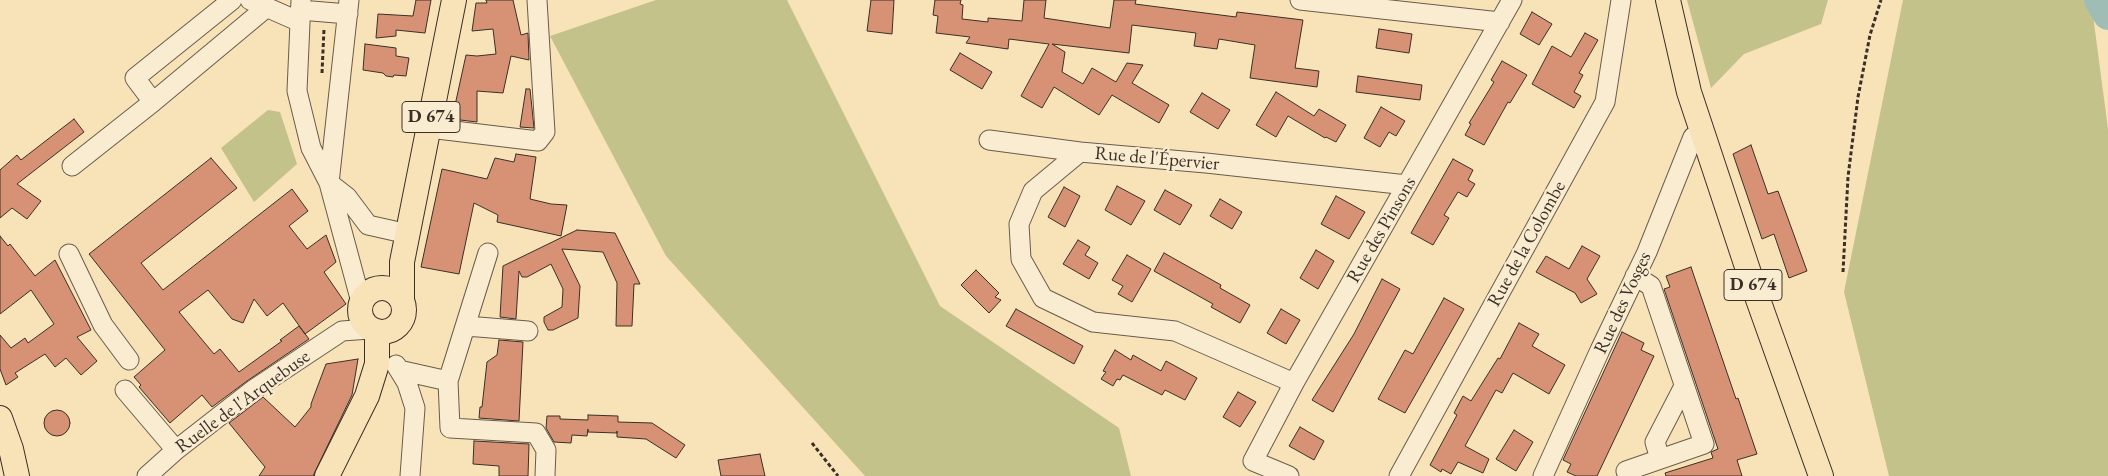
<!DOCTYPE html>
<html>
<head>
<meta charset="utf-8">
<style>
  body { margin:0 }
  canvas { display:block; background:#f8e2b8 }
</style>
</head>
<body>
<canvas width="2108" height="476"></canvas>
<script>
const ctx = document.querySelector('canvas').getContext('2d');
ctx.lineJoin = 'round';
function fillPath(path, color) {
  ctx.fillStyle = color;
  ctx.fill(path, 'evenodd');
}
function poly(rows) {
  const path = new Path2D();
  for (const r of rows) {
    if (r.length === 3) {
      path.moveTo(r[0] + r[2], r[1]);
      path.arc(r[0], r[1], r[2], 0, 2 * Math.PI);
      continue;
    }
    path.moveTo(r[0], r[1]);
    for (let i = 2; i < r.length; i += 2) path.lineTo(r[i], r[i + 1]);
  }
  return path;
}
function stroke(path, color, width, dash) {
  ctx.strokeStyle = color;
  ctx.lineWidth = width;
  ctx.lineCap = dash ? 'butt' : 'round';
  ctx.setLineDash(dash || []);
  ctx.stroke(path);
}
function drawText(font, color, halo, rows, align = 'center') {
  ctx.font = font + ' "EB Garamond",serif';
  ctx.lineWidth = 4.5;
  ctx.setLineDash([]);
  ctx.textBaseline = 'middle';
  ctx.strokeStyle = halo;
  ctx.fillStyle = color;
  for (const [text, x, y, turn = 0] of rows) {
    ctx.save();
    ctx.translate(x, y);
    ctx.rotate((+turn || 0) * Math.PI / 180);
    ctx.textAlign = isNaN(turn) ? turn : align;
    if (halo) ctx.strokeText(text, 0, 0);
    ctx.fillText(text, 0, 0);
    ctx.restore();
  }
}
fillPath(poly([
  [656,0,787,0,940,306,1119,428,1131,476,865,476,666,256,550,36],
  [1687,0,1828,0,1821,24,1744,54,1711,88],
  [1903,0,2091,0,2108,129,2108,476,1889,476,1844,292],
  [268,110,280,112,297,164,254,202,221,148]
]), '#c3c28a');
stroke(poly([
  [2099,0,2108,15]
]), '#9fbdb4', 30);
const building = poly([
  [416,0,431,0,425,33,396,30,396,36,376,38,378,14,413,16,416,0],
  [486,0,513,0,521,35,528,33,529,60,511,56,503,93,477,91,477,122,452,119,466,55,477,56,496,54,493,29,472,31,476,3,487,3,486,0],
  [871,0,894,0,892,34,867,31,871,0],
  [935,0,961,0,960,4,963,5,962,19,988,22,988,18,1022,21,1024,0,1046,0,1044,18,1110,28,1114,0,1136,0,1135,4,1236,17,1237,12,1303,20,1295,68,1319,71,1317,87,1250,78,1255,45,1219,39,1217,49,1194,46,1196,33,1132,25,1129,53,1052,44,1065,52,1062,72,1083,84,1092,68,1116,82,1127,63,1143,65,1132,83,1169,105,1159,123,1112,95,1099,115,1054,87,1042,108,1021,96,1049,44,1009,39,1008,49,966,43,970,37,936,33,938,16,933,15,935,0],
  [1532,12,1552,24,1539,45,1520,34,1532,12],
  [1379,29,1412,34,1409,53,1376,48,1379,29],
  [1585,33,1598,40,1579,73,1583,75,1574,92,1581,96,1574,108,1532,84,1552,46,1571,57,1585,33],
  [365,44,396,48,396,56,409,58,406,76,394,75,393,77,386,76,383,73,363,70,365,44],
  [960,53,992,72,982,89,950,70,960,53],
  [1502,61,1527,75,1510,103,1508,102,1484,145,1465,135,1471,124,1469,123,1494,82,1491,80,1502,61],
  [1358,76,1422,85,1420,100,1356,92,1358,76],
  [526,89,530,89,534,128,520,127,526,89],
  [1276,92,1314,116,1319,109,1346,125,1336,142,1326,137,1325,138,1288,116,1276,137,1256,125,1276,92],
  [1202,93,1230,110,1218,129,1190,112,1202,93],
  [1381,107,1405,121,1396,136,1389,132,1380,147,1364,138,1381,107],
  [74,119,84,132,17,184,41,201,27,219,12,208,0,218,0,170,17,155,21,160,74,119],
  [1751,145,1768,194,1778,191,1807,271,1789,278,1774,234,1762,239,1733,154,1751,145],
  [516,154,536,157,530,199,551,204,567,205,561,236,497,222,498,215,474,203,459,274,421,267,442,169,487,179,495,158,514,162,516,154],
  [211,158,237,188,141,263,163,290,292,189,308,211,289,226,307,249,326,235,336,262,324,272,346,304,305,334,283,303,267,316,254,299,243,323,232,319,208,290,179,312,214,354,220,349,239,372,282,341,280,340,299,326,309,339,247,381,212,407,202,395,170,423,139,387,141,385,134,377,165,350,89,254,211,158],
  [1453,159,1473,170,1468,180,1475,184,1467,197,1458,192,1444,215,1449,218,1433,245,1411,233,1453,159],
  [1117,186,1145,201,1131,225,1105,210,1117,186],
  [1064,187,1080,196,1065,227,1048,217,1064,187],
  [1165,190,1192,205,1180,225,1154,210,1165,190],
  [1336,196,1365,212,1349,239,1321,224,1336,196],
  [1220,199,1242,212,1232,229,1210,216,1220,199],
  [577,230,615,233,640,284,634,284,632,326,616,326,617,283,603,252,562,249,580,286,578,318,553,330,548,330,544,322,544,317,562,307,563,289,551,264,527,277,522,277,519,271,516,319,500,317,503,266,577,230],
  [0,236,8,246,10,244,35,276,55,260,91,330,77,337,97,361,81,375,66,358,55,367,45,354,15,373,18,377,6,385,0,369,0,335,11,348,25,338,28,343,54,324,31,290,0,314,0,236],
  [1078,240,1090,247,1085,255,1098,263,1089,279,1063,264,1078,240],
  [1582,246,1600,256,1587,279,1597,294,1581,303,1575,293,1536,272,1546,256,1569,269,1582,246],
  [1316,250,1334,261,1318,289,1300,278,1316,250],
  [1164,253,1221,285,1220,288,1250,305,1240,323,1211,307,1213,304,1154,271,1164,253],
  [1127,255,1151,269,1132,302,1118,294,1123,286,1112,280,1127,255],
  [1691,267,1736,399,1738,398,1757,454,1737,460,1742,476,1666,476,1665,473,1713,458,1711,452,1718,449,1664,289,1670,287,1666,276,1691,267],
  [976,270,999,293,995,297,1001,300,989,313,961,285,976,270],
  [1382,279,1400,289,1333,412,1312,400,1354,334,1382,279],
  [1444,298,1464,309,1405,413,1378,399,1405,350,1413,354,1444,298],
  [1016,309,1083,346,1074,364,1006,326,1016,309],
  [1281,309,1300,320,1286,344,1267,333,1281,309],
  [1519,323,1539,334,1532,346,1565,365,1549,394,1513,373,1502,393,1496,390,1465,446,1489,459,1483,473,1458,462,1451,474,1442,469,1441,472,1430,465,1457,415,1454,413,1463,396,1471,401,1498,358,1500,359,1519,323],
  [1622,332,1644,343,1641,350,1654,356,1597,476,1576,476,1567,472,1571,464,1563,460,1622,332],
  [499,340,523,342,519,421,479,418,480,407,482,407,487,362,497,355,499,340],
  [1115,350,1131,360,1133,355,1161,371,1166,361,1197,378,1185,400,1165,390,1162,395,1123,375,1120,380,1117,379,1113,386,1101,379,1106,372,1103,371,1115,350],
  [358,359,352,395,313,476,259,476,265,467,229,423,263,397,295,427,311,407,311,404,326,364,358,359],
  [1238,392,1256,402,1240,427,1223,417,1238,392],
  [57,423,13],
  [588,415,618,416,618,422,652,423,685,445,676,458,646,439,617,437,617,431,617,433,588,432,588,429,587,436,572,435,571,443,554,442,546,428,547,416,560,416,560,419,588,420,588,415],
  [1300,427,1324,441,1314,460,1289,446,1300,427],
  [1514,430,1533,442,1516,471,1496,459,1514,430],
  [474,441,529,444,528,476,499,476,499,466,473,464,474,441],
  [760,454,765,476,721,476,718,460,760,454]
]);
fillPath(building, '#d79276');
stroke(building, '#3a3027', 1);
const minor = poly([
  [232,0,135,78,153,102,267,7],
  [250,0,300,22],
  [301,0,297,91,311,148,329,183,361,302],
  [1300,0,1500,22],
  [300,10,348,14],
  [429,128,538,141,545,132,537,0],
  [989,140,1080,152],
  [72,166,153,102],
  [329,183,349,0],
  [329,183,347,197,368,225,408,234],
  [69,254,103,325,129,360],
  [466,326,528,331],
  [396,365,407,383,415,408,410,476],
  [399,370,448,381,488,253],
  [448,381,450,428,536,433,546,450,545,476],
  [1294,383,1175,331,1093,322,1043,298,1021,259,1019,224,1033,191,1080,152,1206,163,1407,185],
  [125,390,176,450],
  [1660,459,1655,442,1684,386],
  [1626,471,1704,444,1651,286,1635,276],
  [147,476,176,450,253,390,342,331,370,329],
  [1289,476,1253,461,1294,383,1512,0],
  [1399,476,1605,102,1621,0],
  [1543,476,1600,350,1647,252,1693,137,1703,133]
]);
const major = poly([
  [1668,0,1689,92,1755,291,1821,476],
  [382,310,22],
  [402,300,402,262,454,0],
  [0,418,11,449,17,476],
  [327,476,367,396,377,364,377,331]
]);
stroke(minor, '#6a5c4b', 21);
stroke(major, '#3a3027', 26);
stroke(poly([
  [322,73,324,29],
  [1843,272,1848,177,1858,97,1870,35,1881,0],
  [812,443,838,476]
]), '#3a3027', 3, [4, 2.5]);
stroke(minor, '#faecd1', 19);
stroke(major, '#f8e2b8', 24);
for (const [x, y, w] of [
  [431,117,58],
  [1753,285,58]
]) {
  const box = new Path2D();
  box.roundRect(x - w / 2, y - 15.5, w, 31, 4);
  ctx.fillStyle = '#faecd1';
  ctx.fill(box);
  stroke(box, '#3a3027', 1);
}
drawText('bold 18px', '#3a3027', null, [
  ["D 674",431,117],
  ["D 674",1753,285]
]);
drawText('19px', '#3a3027', '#faecd1', [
  ["Rue de l'Épervier",1157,159,5],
  ["Rue des Pinsons",1382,230,-60],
  ["Rue de la Colombe",1527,244,-61],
  ["Rue des Vosges",1623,303,-65],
  ["Ruelle de l'Arquebuse",243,402,-36]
]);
</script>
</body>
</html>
